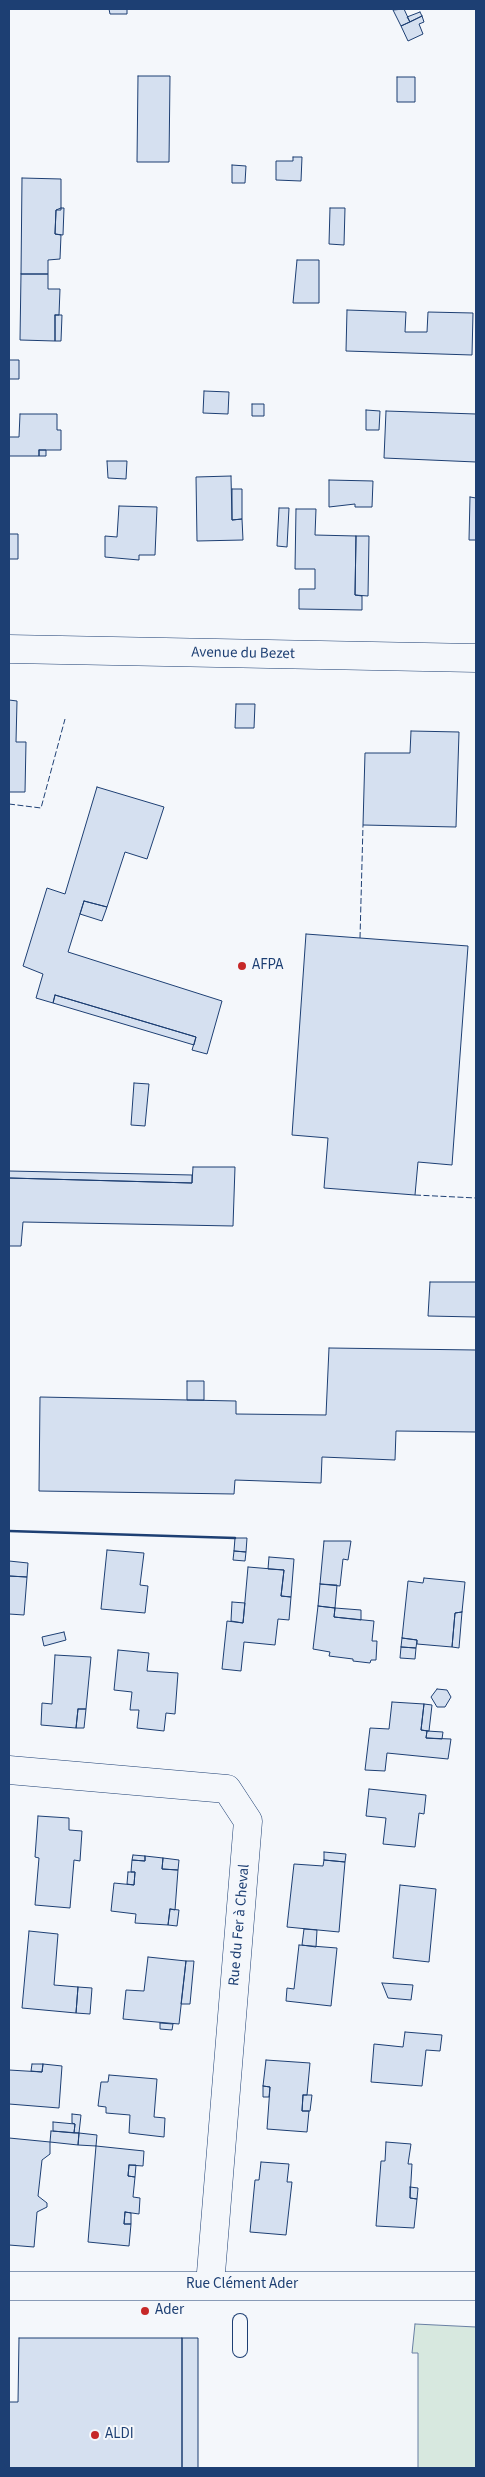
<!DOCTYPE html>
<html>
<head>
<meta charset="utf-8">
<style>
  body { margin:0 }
  #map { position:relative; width:485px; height:2477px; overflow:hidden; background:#f4f7fb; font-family:"Source Sans 3",sans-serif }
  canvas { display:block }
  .frame { position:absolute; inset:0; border:10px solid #1d3f73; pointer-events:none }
</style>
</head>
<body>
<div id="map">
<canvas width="485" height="2477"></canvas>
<div class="frame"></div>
</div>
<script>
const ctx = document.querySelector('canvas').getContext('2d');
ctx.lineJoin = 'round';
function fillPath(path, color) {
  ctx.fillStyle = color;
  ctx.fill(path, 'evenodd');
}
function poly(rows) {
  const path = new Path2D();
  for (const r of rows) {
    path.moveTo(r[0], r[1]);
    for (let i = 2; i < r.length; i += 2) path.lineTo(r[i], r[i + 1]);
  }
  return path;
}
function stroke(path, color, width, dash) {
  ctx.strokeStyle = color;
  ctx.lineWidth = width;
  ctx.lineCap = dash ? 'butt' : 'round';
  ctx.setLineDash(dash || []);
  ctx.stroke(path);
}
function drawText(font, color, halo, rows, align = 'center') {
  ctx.font = font + ' "Source Sans 3",sans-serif';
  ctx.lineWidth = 4;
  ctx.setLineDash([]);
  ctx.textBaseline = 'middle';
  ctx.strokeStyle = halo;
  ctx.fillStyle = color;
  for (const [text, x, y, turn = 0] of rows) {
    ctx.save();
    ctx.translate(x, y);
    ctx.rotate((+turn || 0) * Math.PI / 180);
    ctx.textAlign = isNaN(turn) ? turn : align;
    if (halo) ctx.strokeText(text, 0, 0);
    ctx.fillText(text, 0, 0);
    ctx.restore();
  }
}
const green = poly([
  [415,2324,476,2327,476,2468,418,2468,418,2353,412,2353,415,2324]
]);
fillPath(green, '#d7e8df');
stroke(green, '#687fa3', 1);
const building = poly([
  [109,9,127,9,127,14,110,14,109,9],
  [404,9,410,22,401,26,393,10,404,9],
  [420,12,422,16,410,22,407,17,420,12],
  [422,16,424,22,419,24,423,34,408,41,401,26,422,16],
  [138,76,170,76,169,162,137,162,138,76],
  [397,77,415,77,415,102,397,102,397,77],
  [293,157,302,157,301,181,276,180,276,161,293,161,293,157],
  [232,165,246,166,245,183,232,183,232,165],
  [22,178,61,179,61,210,56,210,55,234,61,235,60,259,48,260,48,274,21,274,22,178],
  [61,208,64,208,63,235,55,234,56,210,61,208],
  [330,208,345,208,344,245,329,244,330,208],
  [297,260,319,260,319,303,293,303,297,260],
  [21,274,48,274,48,289,60,289,59,315,55,315,55,341,20,340,21,274],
  [347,310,406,312,405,332,427,332,428,312,473,313,472,355,346,351,347,310],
  [55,315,62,315,61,341,55,341,55,315],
  [9,360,19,360,19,379,9,379,9,360],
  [204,391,229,392,228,414,203,413,204,391],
  [252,404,264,404,264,416,252,416,252,404],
  [366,410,380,411,379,430,366,430,366,410],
  [386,411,476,414,476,462,384,458,386,411],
  [20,414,57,414,57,430,61,430,61,450,39,450,39,456,9,456,9,437,19,437,20,414],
  [39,450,46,450,46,456,39,456,39,450],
  [107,461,127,461,126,479,108,478,107,461],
  [231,476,232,520,242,519,243,540,197,541,196,477,231,476],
  [329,480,373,481,372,507,355,507,355,504,329,507,329,480],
  [232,489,242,489,242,519,232,520,232,489],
  [470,497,476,498,476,540,469,540,470,497],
  [119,506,157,507,155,555,139,555,139,560,105,557,105,536,117,537,119,506],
  [279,508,289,508,287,547,277,546,279,508],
  [296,509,316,509,315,535,356,536,355,595,362,596,362,610,299,609,299,589,315,589,315,569,295,569,296,509],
  [9,534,18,534,18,559,9,559,9,534],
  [356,536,369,536,368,596,355,595,356,536],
  [9,700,17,701,16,742,26,742,25,792,9,792,9,700],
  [236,704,255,704,254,728,235,728,236,704],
  [411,731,459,732,456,827,363,825,365,753,410,753,411,731],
  [97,787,164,807,147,859,125,852,107,907,84,901,68,952,222,1001,207,1054,192,1050,196,1037,55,995,53,1003,36,998,43,974,23,966,47,888,65,894,97,787],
  [84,901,107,907,102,921,80,914,84,901],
  [306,934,468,946,452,1165,418,1162,415,1195,324,1188,328,1138,292,1135,306,934],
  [55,995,196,1037,194,1045,53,1003,55,995],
  [134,1083,149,1084,145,1126,131,1125,134,1083],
  [193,1167,235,1167,233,1226,23,1222,21,1246,9,1246,9,1178,192,1183,193,1167],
  [9,1171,192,1175,192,1183,9,1178,9,1171],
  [430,1282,476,1282,476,1317,428,1316,430,1282],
  [329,1348,476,1350,476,1432,396,1431,395,1460,322,1457,321,1483,235,1480,234,1494,39,1491,40,1397,236,1401,236,1414,326,1415,329,1348],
  [187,1381,204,1381,204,1400,187,1400,187,1381],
  [235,1538,247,1538,246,1552,234,1551,235,1538],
  [324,1541,351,1541,348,1560,343,1559,340,1586,320,1584,324,1541],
  [107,1550,144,1553,140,1585,148,1586,145,1613,101,1609,107,1550],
  [234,1551,246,1552,245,1561,233,1560,234,1551],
  [269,1557,294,1559,291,1597,281,1596,284,1570,268,1569,269,1557],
  [9,1561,28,1563,27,1577,9,1576,9,1561],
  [248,1567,284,1570,281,1596,291,1597,289,1620,278,1619,275,1645,244,1642,241,1671,222,1669,227,1621,243,1623,248,1567],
  [9,1576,27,1577,24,1615,9,1614,9,1576],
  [424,1578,465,1582,462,1612,455,1613,452,1647,417,1644,417,1640,402,1638,408,1581,423,1583,424,1578],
  [320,1584,337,1585,335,1608,318,1606,320,1584],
  [232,1602,245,1603,243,1623,231,1621,232,1602],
  [318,1606,335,1608,334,1617,374,1621,372,1641,377,1641,376,1660,371,1660,370,1663,353,1661,353,1659,329,1656,330,1652,313,1649,318,1606],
  [335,1608,361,1610,361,1620,334,1617,335,1608],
  [462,1612,459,1648,452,1647,455,1613,462,1612],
  [64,1632,66,1640,44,1646,42,1637,64,1632],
  [402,1638,417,1640,416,1648,401,1647,402,1638],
  [401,1647,416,1648,415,1659,400,1658,401,1647],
  [118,1650,149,1653,147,1671,178,1673,175,1714,166,1713,164,1731,137,1728,139,1710,130,1710,132,1692,114,1690,118,1650],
  [55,1655,91,1657,86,1709,78,1709,76,1728,41,1725,42,1703,52,1704,55,1655],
  [437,1689,447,1690,451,1697,445,1707,437,1707,431,1697,437,1689],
  [392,1702,424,1704,421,1730,427,1731,426,1738,451,1739,448,1759,387,1753,385,1771,365,1770,370,1728,389,1729,392,1702],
  [424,1704,432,1705,429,1731,421,1730,424,1704],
  [78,1709,86,1709,84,1728,76,1728,78,1709],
  [427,1731,443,1732,442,1739,426,1738,427,1731],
  [369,1789,426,1795,424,1814,419,1813,415,1847,383,1844,386,1818,366,1816,369,1789],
  [38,1816,69,1818,69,1830,82,1831,80,1861,74,1860,70,1908,35,1905,39,1858,35,1857,38,1816],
  [324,1852,346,1854,345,1862,324,1860,324,1852],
  [133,1855,145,1856,145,1861,132,1860,133,1855],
  [145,1856,163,1858,162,1869,178,1870,175,1910,170,1909,168,1925,135,1923,136,1914,111,1911,114,1883,134,1885,135,1872,131,1872,132,1860,145,1861,145,1856],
  [163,1858,179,1860,178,1870,162,1869,163,1858],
  [324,1860,345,1862,339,1932,287,1927,294,1864,323,1866,324,1860],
  [128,1872,135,1872,134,1885,127,1884,128,1872],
  [400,1885,436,1889,429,1962,393,1958,400,1885],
  [170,1909,179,1910,177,1926,168,1925,170,1909],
  [304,1929,317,1930,316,1947,302,1945,304,1929],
  [29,1931,58,1934,54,1985,78,1987,76,2013,22,2008,29,1931],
  [299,1945,337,1948,331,2006,286,2001,287,1988,294,1989,299,1945],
  [148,1957,186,1961,179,2024,123,2019,126,1990,144,1991,148,1957],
  [186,1961,194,1961,190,2004,181,2004,186,1961],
  [382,1983,413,1985,411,2000,388,1998,382,1983],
  [78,1987,92,1988,90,2014,76,2013,78,1987],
  [160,2023,173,2024,172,2030,160,2029,160,2023],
  [405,2032,442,2035,440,2051,426,2050,422,2086,371,2082,374,2044,403,2047,405,2032],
  [266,2060,310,2063,307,2095,303,2095,302,2111,309,2111,307,2132,267,2129,270,2087,263,2086,266,2060],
  [32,2064,43,2064,42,2072,31,2071,32,2064],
  [43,2064,62,2066,59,2108,9,2104,9,2070,42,2072,43,2064],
  [109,2075,157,2079,154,2117,165,2118,164,2137,129,2133,130,2115,106,2113,106,2107,98,2106,101,2082,108,2082,109,2075],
  [263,2086,270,2087,269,2097,263,2097,263,2086],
  [303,2095,312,2095,310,2111,302,2111,303,2095],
  [72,2114,81,2115,79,2133,74,2133,75,2124,72,2123,72,2114],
  [53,2122,75,2124,74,2133,53,2131,53,2122],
  [51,2131,79,2133,78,2145,50,2142,51,2131],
  [79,2133,97,2135,96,2146,78,2145,79,2133],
  [9,2138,50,2142,50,2154,42,2160,38,2196,47,2203,47,2207,37,2212,34,2247,9,2245,9,2138],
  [386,2142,411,2144,408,2164,412,2164,410,2198,417,2199,414,2228,376,2226,381,2161,385,2161,386,2142],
  [96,2146,144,2151,143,2166,129,2165,128,2176,135,2177,133,2197,140,2198,139,2214,125,2212,124,2224,131,2224,129,2246,88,2242,96,2146],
  [261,2162,289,2164,287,2182,292,2182,286,2235,250,2232,255,2180,259,2180,261,2162],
  [129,2165,136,2165,135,2177,128,2176,129,2165],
  [410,2187,418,2188,417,2199,410,2198,410,2187],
  [125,2212,131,2213,131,2224,124,2224,125,2212],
  [19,2338,182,2338,182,2468,9,2468,9,2402,18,2402,19,2338],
  [182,2338,198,2338,198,2468,182,2468,182,2338]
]);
fillPath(building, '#d5e0f0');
stroke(building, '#1d3f73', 1);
const lane = poly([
  [240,2321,240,2350]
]);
const street = poly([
  [9,1770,227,1789,248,1821,210,2285],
  [9,2286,476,2286]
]);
const secondary = poly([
  [9,649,476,658]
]);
stroke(lane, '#1d3f73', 16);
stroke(street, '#1d3f73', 29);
stroke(secondary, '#1d3f73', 29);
stroke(lane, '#f4f7fb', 14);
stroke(street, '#f4f7fb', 28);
stroke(secondary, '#f4f7fb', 28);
stroke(poly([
  [9,804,41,808,65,719],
  [360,938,363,825],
  [415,1195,476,1198]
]), '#1d3f73', 1, [6, 2.5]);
stroke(poly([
  [9,1531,235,1538]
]), '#1d3f73', 2.5);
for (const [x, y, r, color] of [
  [242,966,5,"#c62828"],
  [145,2311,5,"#c62828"],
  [95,2435,5,"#c62828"]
]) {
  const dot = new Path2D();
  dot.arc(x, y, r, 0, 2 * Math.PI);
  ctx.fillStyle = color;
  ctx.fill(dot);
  stroke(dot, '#f4f7fb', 2);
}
drawText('15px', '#1d3f73', '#f4f7fb', [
  ["Avenue du Bezet",243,654,1],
  ["Rue du Fer à Cheval",240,1925,-85],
  ["Rue Clément Ader",242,2285]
]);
drawText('15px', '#1d3f73', '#f4f7fb', [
  ["AFPA",252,966],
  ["Ader",155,2311],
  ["ALDI",105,2435]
], 'left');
</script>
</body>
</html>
